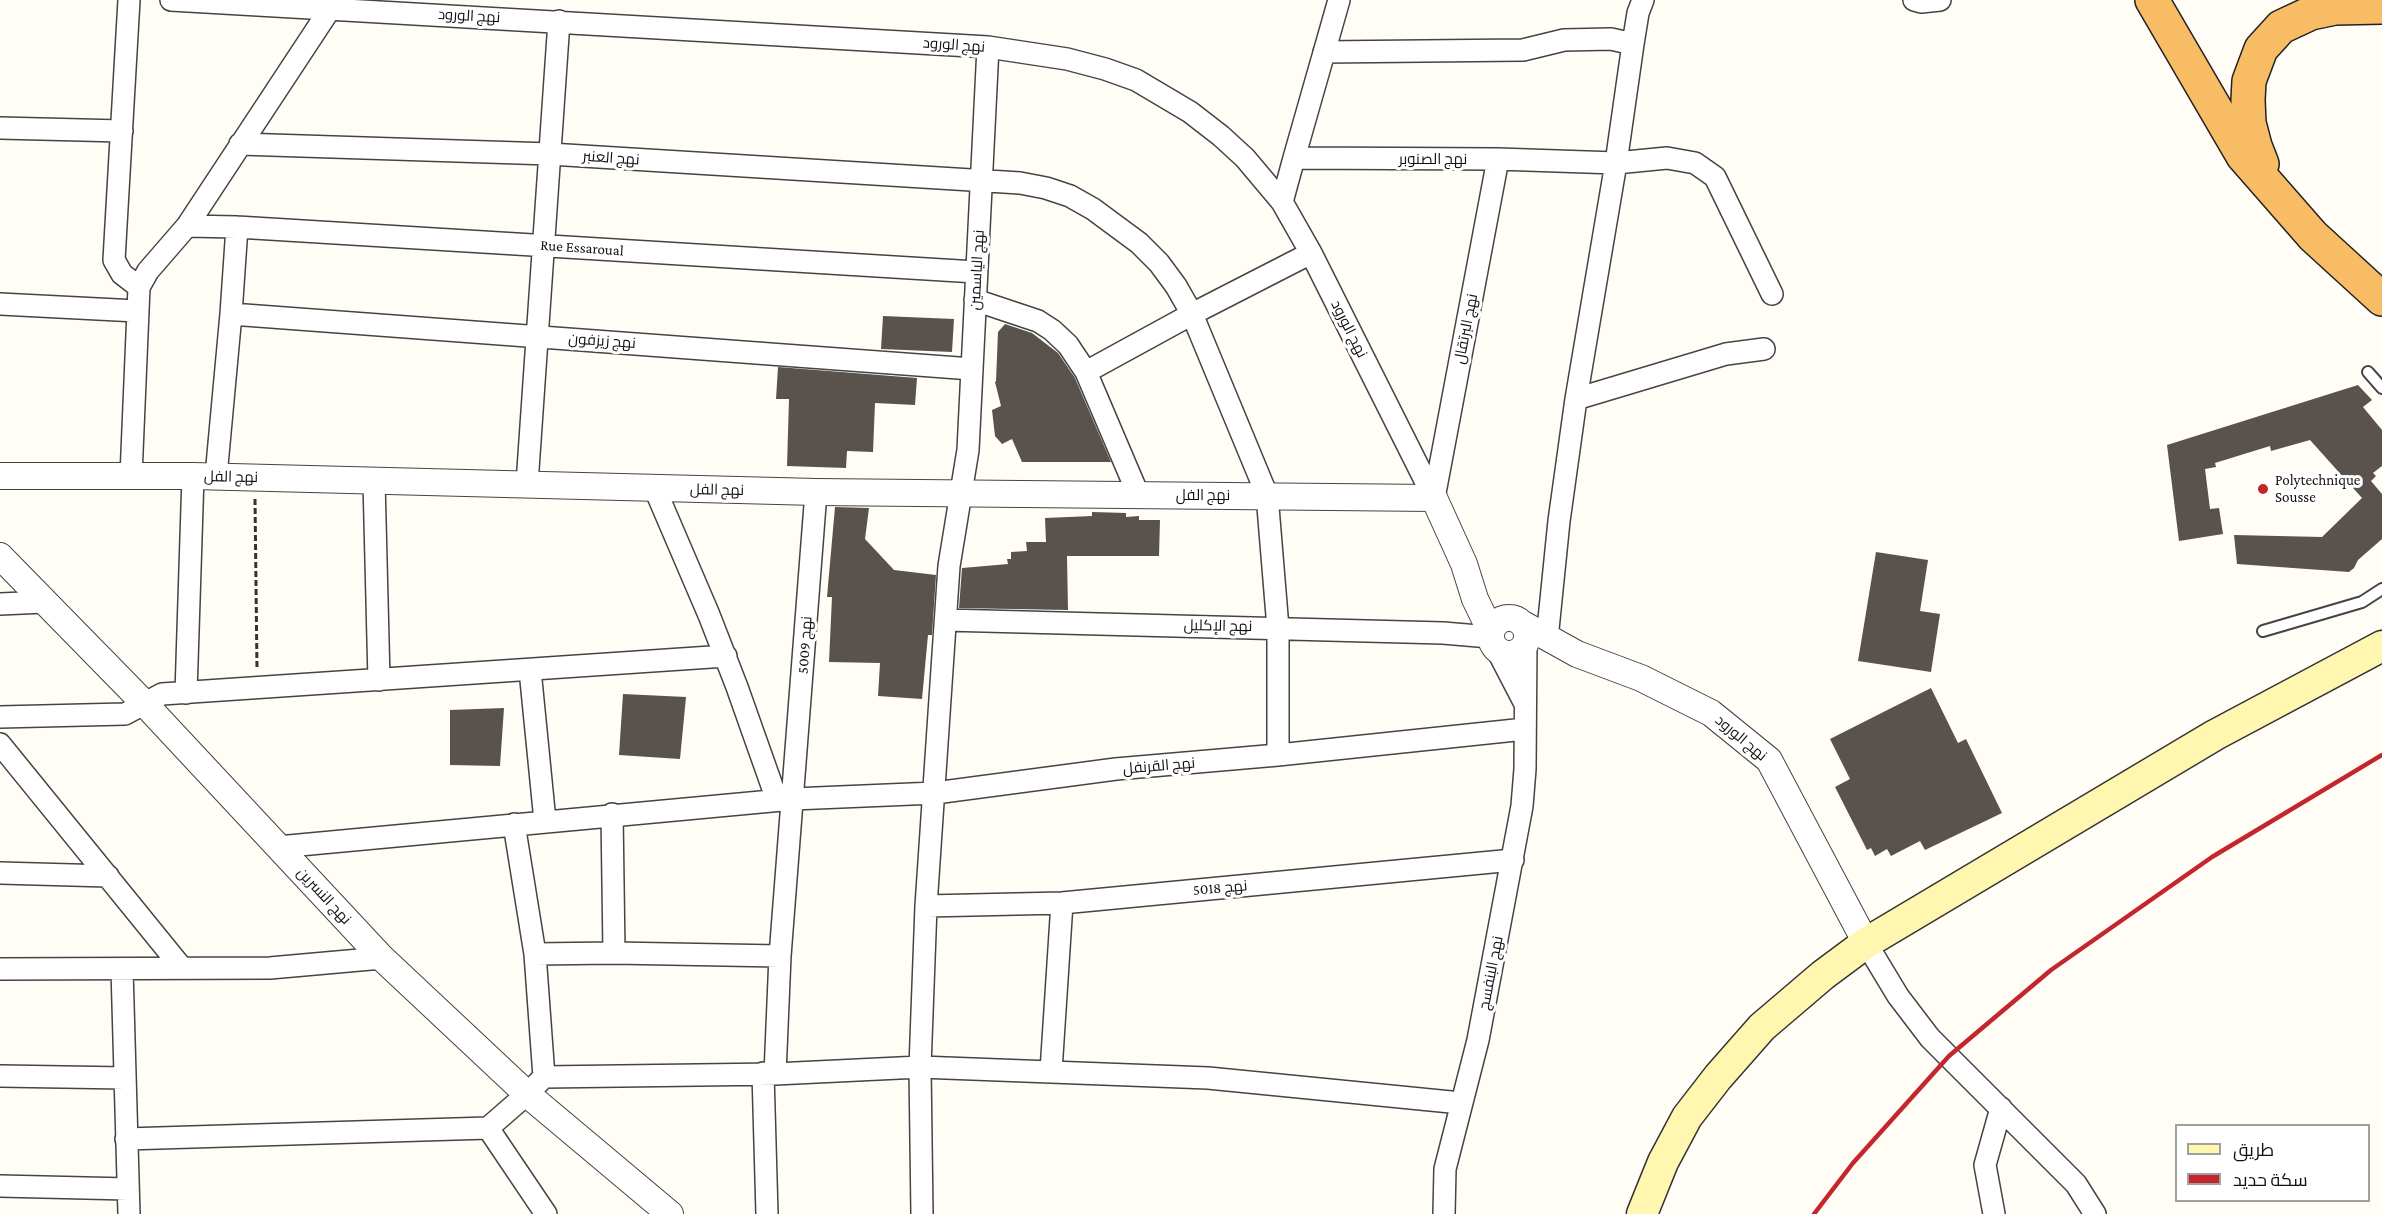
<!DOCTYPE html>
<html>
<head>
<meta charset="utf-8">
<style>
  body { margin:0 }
  #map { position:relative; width:2382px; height:1214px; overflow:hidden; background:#fffdf5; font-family:"Crimson Pro",Cairo,serif }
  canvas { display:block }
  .legend { position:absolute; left:2175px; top:1124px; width:195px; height:78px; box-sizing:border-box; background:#fff; border:2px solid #a0a0a0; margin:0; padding:8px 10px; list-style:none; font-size:18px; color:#111 }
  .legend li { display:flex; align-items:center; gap:12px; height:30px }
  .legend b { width:30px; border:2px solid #a0a0a0 }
</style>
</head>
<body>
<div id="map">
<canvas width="2382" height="1214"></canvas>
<ul class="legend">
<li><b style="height:8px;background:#fff6b0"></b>طريق</li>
<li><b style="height:8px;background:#c4262e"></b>سكة حديد</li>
</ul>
</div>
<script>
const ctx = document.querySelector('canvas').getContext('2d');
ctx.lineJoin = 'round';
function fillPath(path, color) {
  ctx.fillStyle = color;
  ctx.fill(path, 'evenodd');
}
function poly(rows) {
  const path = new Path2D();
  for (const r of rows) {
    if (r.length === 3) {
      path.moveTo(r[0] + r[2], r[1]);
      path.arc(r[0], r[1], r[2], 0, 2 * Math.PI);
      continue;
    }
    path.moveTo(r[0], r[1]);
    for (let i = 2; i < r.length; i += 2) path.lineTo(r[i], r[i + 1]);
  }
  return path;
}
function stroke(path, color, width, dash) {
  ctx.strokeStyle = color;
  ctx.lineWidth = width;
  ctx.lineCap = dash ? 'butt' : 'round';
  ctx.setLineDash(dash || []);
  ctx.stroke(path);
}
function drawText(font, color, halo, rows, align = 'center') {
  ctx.font = font + ' "Crimson Pro",Cairo,serif';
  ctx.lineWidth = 6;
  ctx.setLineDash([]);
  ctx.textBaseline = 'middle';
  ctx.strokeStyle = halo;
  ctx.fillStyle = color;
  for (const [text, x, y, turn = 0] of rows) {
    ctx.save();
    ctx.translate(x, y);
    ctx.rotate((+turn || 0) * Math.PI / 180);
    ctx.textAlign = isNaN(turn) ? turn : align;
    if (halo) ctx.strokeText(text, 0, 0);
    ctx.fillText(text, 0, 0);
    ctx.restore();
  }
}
fillPath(poly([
  [883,316,954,319,952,352,881,349],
  [1005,324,1032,333,1058,353,1075,378,1111,462,1022,462,1012,439,1002,444,995,436,992,410,1001,406,995,382,996,381,998,332],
  [778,367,917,378,915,405,875,403,873,452,847,451,846,468,787,466,789,399,776,399],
  [2358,385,2372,400,2363,407,2382,430,2382,466,2373,473,2376,476,2371,481,2382,494,2382,539,2358,560,2354,568,2349,572,2237,564,2234,535,2322,537,2362,498,2310,440,2271,451,2270,446,2215,463,2216,467,2205,469,2210,509,2219,508,2223,534,2179,541,2167,445],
  [835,507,869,508,865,539,894,570,936,575,932,635,928,635,922,699,878,696,880,663,829,662,832,597,827,597],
  [1092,512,1126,513,1126,517,1139,516,1139,520,1160,520,1159,556,1067,556,1068,610,959,608,962,568,1008,564,1007,559,1011,559,1011,552,1027,551,1026,542,1046,542,1045,518,1092,516],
  [1876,552,1928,560,1920,611,1940,614,1931,672,1858,661],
  [1931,688,1958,743,1966,739,2002,813,1925,850,1920,841,1891,856,1887,849,1875,856,1871,848,1867,850,1835,787,1850,779,1830,739],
  [623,694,686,697,680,759,619,755],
  [504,708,500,766,450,765,450,710]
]), '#5a524d');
const service = poly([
  [2368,372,2382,388],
  [2263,631,2362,602,2382,589]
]);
const minor = poly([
  [129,0,114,260,122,274,139,287],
  [171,0,988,47,1067,59,1105,69,1136,80,1190,112,1221,136,1245,158,1282,202,1311,253,1434,498],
  [1914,0,1921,2,1940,0],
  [1633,44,1638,13,1643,0],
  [1324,52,1523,50,1564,40,1611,39,1633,44,1616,163,1576,399,1559,521,1547,639],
  [0,128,122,131],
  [240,144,550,154,1020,183,1046,188,1070,196,1093,209,1139,243,1159,263,1176,286,1192,314,1267,495,1278,628,1278,755],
  [1294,158,1339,0],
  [1282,202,1294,158,1498,159,1616,163,1667,158,1695,163,1715,177,1772,294],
  [187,226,237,227,976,272],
  [975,300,1038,321,1052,330,1068,345,1086,372,1138,494],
  [0,304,137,311],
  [231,314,972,369],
  [1086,372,1192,314,1311,253],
  [1576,399,1726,354,1764,349],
  [131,476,139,287,148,271,187,226,330,9],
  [216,476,231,314,237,227],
  [374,481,379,680],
  [527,484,559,21],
  [655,489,709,615,737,687,777,800],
  [1434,498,1498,159],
  [0,604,45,602],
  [946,620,1443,633,1490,637],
  [1496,648,1524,702],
  [530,670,545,821],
  [186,693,193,476],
  [0,717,125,714,162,694,726,656],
  [0,744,182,968],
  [612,814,614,953],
  [514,824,535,954,544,1077],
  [278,847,793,799,935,793,1116,769,1278,755,1525,729],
  [0,873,108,876],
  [926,906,1062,903,1513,860],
  [1866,943,1898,996,1930,1038,2076,1184,2095,1214],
  [535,954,614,953,780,956],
  [0,969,270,968,382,958],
  [122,969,129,1214],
  [1051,1071,1062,903],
  [763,1073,767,1214],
  [775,1074,780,956,816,492],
  [0,1076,125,1078],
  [488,1128,546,1214],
  [126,1139,488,1128,527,1094,544,1077,775,1074,920,1067,1208,1078,1461,1103],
  [0,1186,128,1189],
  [922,1214,920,1067,926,906,949,566,968,450,988,47],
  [1444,1214,1445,1169,1478,1040,1522,806,1525,769,1526,642],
  [1994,1214,1985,1165,2001,1108]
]);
const tertiary = poly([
  [0,476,193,476,816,492,1434,498,1464,564,1475,599,1491,632],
  [0,556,144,703,382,958,527,1094,670,1214],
  [1509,636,18],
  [1523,624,1577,654,1641,678,1711,713,1769,760,1866,943]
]);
const secondary = poly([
  [1642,1214,1663,1162,1687,1117,1718,1077,1762,1027,1823,975,1866,943,2215,735,2382,646]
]);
const trunk = poly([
  [2152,0,2243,156,2313,236,2382,299],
  [2262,164,2255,146,2249,123,2248,100,2249,81,2261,49,2281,27,2311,13,2335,8,2382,7]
]);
stroke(service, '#444', 14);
stroke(minor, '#444', 24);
stroke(tertiary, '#444', 28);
stroke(secondary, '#333', 33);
stroke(trunk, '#222', 36);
stroke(poly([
  [255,499,257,669]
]), '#333', 3, [6, 3]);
stroke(service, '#fff', 10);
stroke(minor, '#fff', 21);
stroke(tertiary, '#fff', 26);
stroke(secondary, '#fff6b0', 30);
stroke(trunk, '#f7bc64', 33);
stroke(poly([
  [1814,1214,1853,1163,1949,1056,2051,970,2212,857,2382,755]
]), '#c4262e', 4.5);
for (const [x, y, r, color] of [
  [2263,489,6,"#c4262e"]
]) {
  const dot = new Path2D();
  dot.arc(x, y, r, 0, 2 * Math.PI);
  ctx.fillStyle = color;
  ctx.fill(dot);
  stroke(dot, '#fff', 2);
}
drawText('15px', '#111', '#fff', [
  ["نهج الورود",469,16,3],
  ["نهج الورود",954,45,4],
  ["نهج العنبر",611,158,4],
  ["نهج الصنوبر",1433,159],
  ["Rue Essaroual",582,248,4],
  ["نهج الياسمين",977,270,-87],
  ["نهج الورود",1349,329,63],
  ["نهج البرتقال",1466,329,-79],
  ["نهج زيزفون",602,341,4],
  ["نهج الفل",231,477,1],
  ["نهج الفل",717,490,1],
  ["نهج الفل",1203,495],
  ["نهج الإكليل",1218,626,1],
  ["نهج 5009",805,645,-86],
  ["نهج الورود",1741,738,40],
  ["نهج القرنفل",1159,766,-5],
  ["نهج 5018",1220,888,-5],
  ["نهج النسرين",324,896,47],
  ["نهج البنفسج",1491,973,-79]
]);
drawText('15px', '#111', '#fff', [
  ["Polytechnique",2275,480],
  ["Sousse",2275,497]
], 'left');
</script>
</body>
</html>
